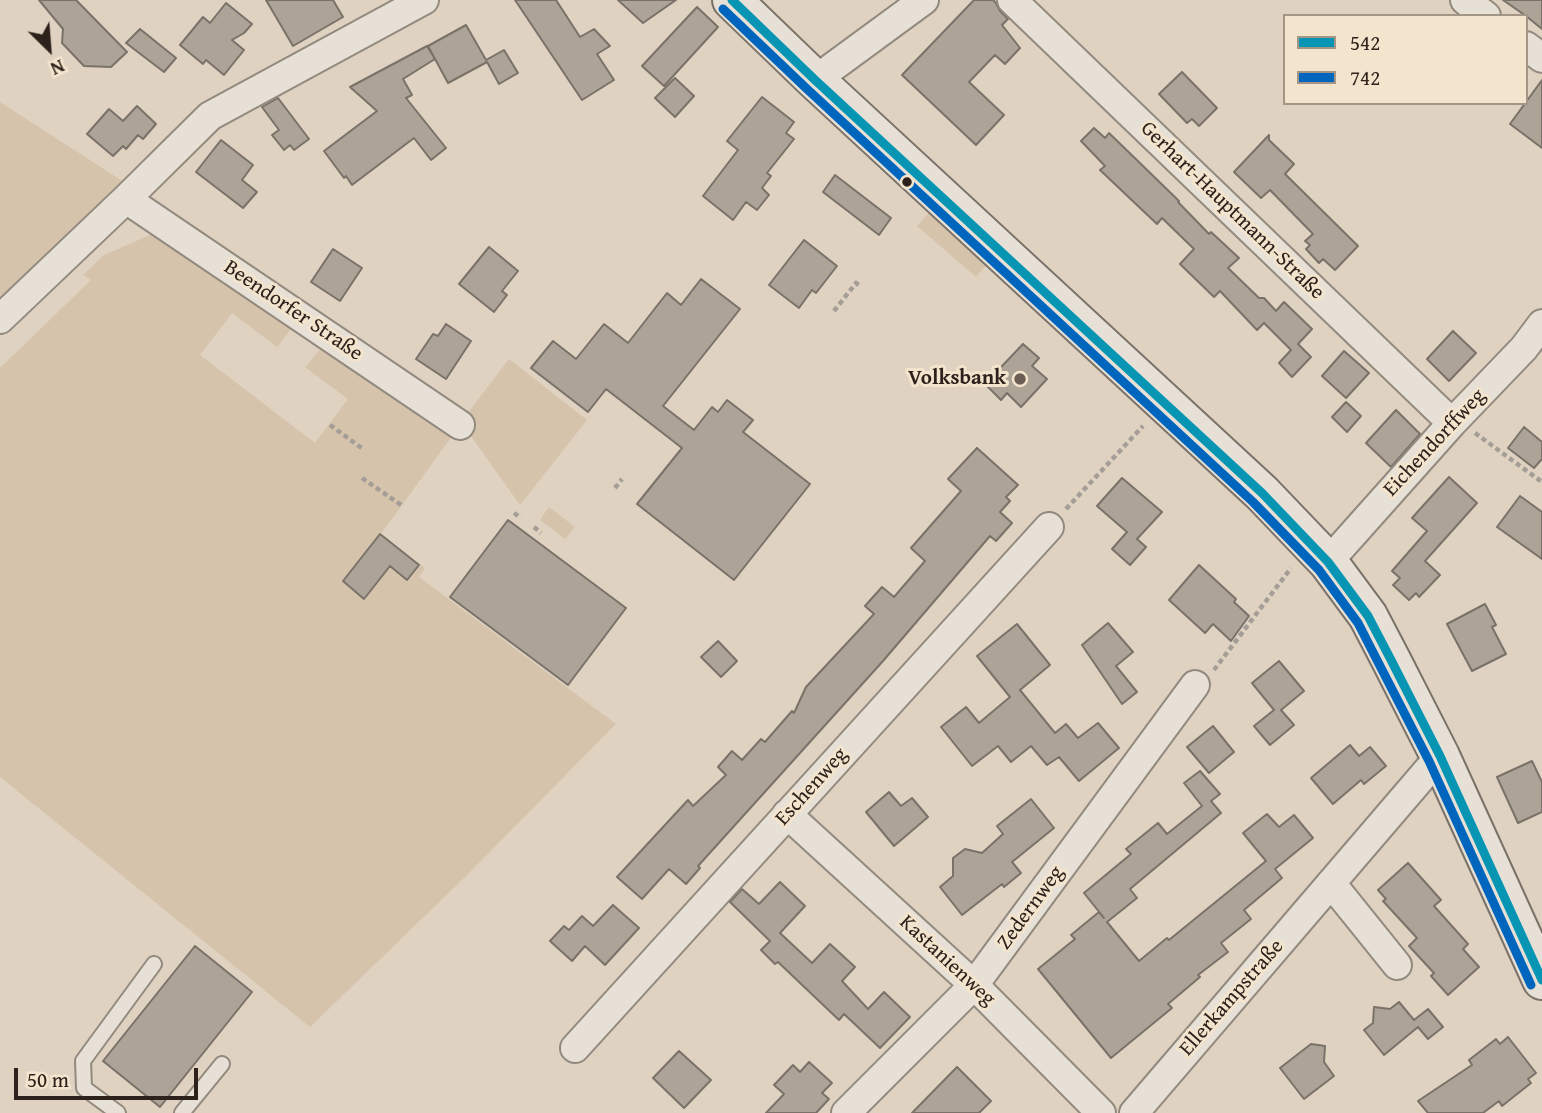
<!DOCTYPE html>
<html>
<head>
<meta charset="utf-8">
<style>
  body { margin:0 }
  #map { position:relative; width:1542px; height:1113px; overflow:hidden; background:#dfd2c0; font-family:"Gentium Book Plus",serif }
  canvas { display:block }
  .legend { position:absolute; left:1283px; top:14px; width:245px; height:91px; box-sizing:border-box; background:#f3e4ce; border:2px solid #a49686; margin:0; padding:9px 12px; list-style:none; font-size:21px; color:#2d211b }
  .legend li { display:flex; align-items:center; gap:14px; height:35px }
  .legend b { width:35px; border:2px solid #a49686 }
  .north { position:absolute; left:14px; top:14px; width:70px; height:70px; -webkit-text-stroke:5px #f3e4ce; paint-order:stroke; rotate:155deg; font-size:19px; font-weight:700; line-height:28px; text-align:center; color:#2d211b }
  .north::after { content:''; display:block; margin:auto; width:24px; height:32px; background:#2d211b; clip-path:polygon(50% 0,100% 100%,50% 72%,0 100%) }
  .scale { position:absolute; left:14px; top:1068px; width:184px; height:32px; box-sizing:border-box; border:4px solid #2d211b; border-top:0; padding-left:9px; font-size:21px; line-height:24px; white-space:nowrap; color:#2d211b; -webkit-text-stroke:5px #f3e4ce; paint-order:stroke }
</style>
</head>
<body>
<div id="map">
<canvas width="1542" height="1113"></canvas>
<ul class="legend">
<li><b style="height:9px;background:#0795b3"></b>542</li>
<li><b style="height:9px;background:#0065bd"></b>742</li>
</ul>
<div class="north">N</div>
<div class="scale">50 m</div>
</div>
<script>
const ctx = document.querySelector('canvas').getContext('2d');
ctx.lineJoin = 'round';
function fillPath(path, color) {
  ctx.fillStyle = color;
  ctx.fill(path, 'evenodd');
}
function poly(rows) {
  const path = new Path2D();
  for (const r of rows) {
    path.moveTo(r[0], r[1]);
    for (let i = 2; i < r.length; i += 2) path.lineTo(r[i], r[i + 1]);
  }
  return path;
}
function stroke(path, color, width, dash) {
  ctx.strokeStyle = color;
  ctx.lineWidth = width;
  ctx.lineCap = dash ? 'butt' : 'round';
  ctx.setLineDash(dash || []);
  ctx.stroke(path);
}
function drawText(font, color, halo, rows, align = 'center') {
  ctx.font = font + ' "Gentium Book Plus",serif';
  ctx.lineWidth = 6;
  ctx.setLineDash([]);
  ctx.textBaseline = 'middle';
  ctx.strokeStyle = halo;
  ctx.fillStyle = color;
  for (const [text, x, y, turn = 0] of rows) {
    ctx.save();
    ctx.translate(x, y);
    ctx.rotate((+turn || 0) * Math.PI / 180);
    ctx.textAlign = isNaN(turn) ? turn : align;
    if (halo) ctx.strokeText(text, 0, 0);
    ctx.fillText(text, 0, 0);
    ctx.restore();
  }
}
fillPath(poly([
  [0,102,127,184,0,306],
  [931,210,989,262,976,277,917,226],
  [155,233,295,324,277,347,232,313,200,355,315,443,348,399,305,367,325,344,460,425,381,534,425,568,419,577,616,724,464,878,310,1027,0,777,0,368,91,280,83,275,104,255],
  [509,359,587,420,520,505,461,422],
  [549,507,575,527,565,539,540,520]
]), '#d5c3ab');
const building = poly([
  [39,0,76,0,127,52,111,67,84,66,62,43,63,29,39,0],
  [266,0,333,0,343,17,293,46,266,0],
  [515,0,556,0,580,37,594,29,610,46,597,54,614,80,582,100,515,0],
  [618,0,676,0,643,23,618,0],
  [974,0,993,0,996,3,1000,11,1008,19,1002,25,1020,48,1005,64,995,55,969,82,1004,115,976,145,902,75,974,0],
  [1503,0,1542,0,1542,29,1526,16,1503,0],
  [226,3,252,24,244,33,232,40,244,50,224,75,206,60,203,64,180,45,203,17,210,23,226,3],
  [697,7,718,27,664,86,642,66,697,7],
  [466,25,486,60,504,50,518,73,499,84,487,62,448,83,428,46,466,25],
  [140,29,176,58,164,72,126,43,140,29],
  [427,46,435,59,403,79,412,95,406,98,446,148,431,160,414,138,352,185,346,176,344,178,324,151,377,111,350,87,427,46],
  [1182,72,1217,108,1199,126,1192,119,1187,123,1159,94,1182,72],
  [675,78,694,96,675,117,655,98,675,78],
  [1542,80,1542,148,1510,124,1542,80],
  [762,97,794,122,786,133,794,139,767,173,771,176,762,188,769,195,757,210,746,202,733,220,703,196,738,150,727,141,762,97],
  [278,98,309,139,294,150,290,145,284,150,272,135,279,130,262,107,278,98],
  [137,106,156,124,143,139,138,135,126,149,123,146,113,156,87,134,109,109,123,121,137,106],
  [1094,128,1105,138,1109,133,1179,201,1178,202,1209,234,1211,232,1239,258,1228,268,1259,298,1264,298,1276,311,1284,302,1312,329,1298,344,1311,357,1292,377,1279,363,1291,350,1264,323,1257,330,1220,291,1214,297,1180,264,1194,249,1162,218,1157,224,1100,170,1105,166,1081,141,1094,128],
  [1269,135,1269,140,1294,164,1285,174,1358,246,1335,270,1323,259,1319,263,1306,249,1310,245,1305,241,1313,234,1270,190,1261,198,1234,172,1269,135],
  [221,140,253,165,242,180,257,192,243,208,196,172,221,140],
  [835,175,891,218,879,235,823,192,835,175],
  [804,240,837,266,816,293,812,290,799,308,769,285,804,240],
  [489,247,518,271,502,291,507,295,494,312,459,284,489,247],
  [333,249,362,268,340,301,311,282,333,249],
  [701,279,740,309,663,406,694,430,712,407,718,412,727,400,753,420,743,432,810,484,734,580,637,504,682,448,606,389,588,412,531,368,553,341,576,359,604,324,628,343,667,293,681,305,701,279],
  [446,324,471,341,446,379,416,359,433,334,438,336,446,324],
  [1453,331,1476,353,1449,381,1427,359,1453,331],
  [1023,344,1039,358,1032,366,1047,379,1021,407,1007,393,1001,400,985,384,1023,344],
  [1344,351,1369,373,1346,398,1322,376,1344,351],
  [1346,402,1361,416,1347,432,1332,417,1346,402],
  [1396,410,1420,434,1391,467,1366,443,1396,410],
  [1524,427,1542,442,1542,459,1534,468,1508,448,1524,427],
  [977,448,1018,485,1006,497,1010,501,1000,512,1012,523,996,541,990,536,883,661,698,866,700,868,686,884,669,869,642,899,617,877,688,800,693,806,726,775,718,767,732,751,742,760,761,739,765,742,792,711,794,713,806,687,874,614,865,606,882,587,894,597,925,561,911,548,961,491,948,479,977,448],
  [1449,477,1477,503,1425,561,1440,575,1419,597,1416,593,1409,600,1393,585,1400,578,1392,571,1427,531,1412,518,1449,477],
  [1122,478,1162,512,1137,539,1146,547,1130,565,1112,549,1127,532,1097,506,1122,478],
  [1520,496,1542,512,1542,559,1497,527,1520,496],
  [508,520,626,608,568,685,450,597,508,520],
  [380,534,419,565,407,580,390,566,364,599,343,581,380,534],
  [1199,565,1236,599,1234,602,1249,616,1231,641,1213,624,1205,633,1169,600,1199,565],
  [1485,604,1496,625,1492,627,1506,654,1472,671,1447,624,1485,604],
  [1108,623,1133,652,1116,666,1137,692,1122,704,1082,645,1108,623],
  [1017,624,1050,665,1020,690,1055,733,1066,724,1078,738,1098,723,1119,748,1079,781,1059,757,1047,765,1031,746,1011,762,998,746,972,766,941,727,966,707,979,723,1010,697,977,656,1017,624],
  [718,641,737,661,721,677,701,657,718,641],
  [1279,661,1304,691,1281,710,1294,725,1270,745,1254,726,1274,710,1252,683,1279,661],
  [1213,726,1234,752,1209,773,1187,747,1213,726],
  [1350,745,1359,756,1370,747,1386,766,1364,784,1361,780,1333,804,1311,778,1350,745],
  [1532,761,1542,782,1542,812,1518,823,1497,777,1532,761],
  [1200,771,1220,794,1211,801,1221,813,1130,889,1137,898,1107,922,1139,961,1167,938,1169,940,1266,861,1243,833,1267,814,1279,827,1294,815,1313,838,1275,869,1282,878,1244,910,1251,919,1221,943,1228,952,1198,975,1200,977,1168,1004,1172,1008,1111,1058,1038,969,1075,939,1071,935,1099,912,1104,918,1084,893,1131,854,1126,849,1158,823,1167,834,1202,806,1184,783,1200,771],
  [889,792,901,806,912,798,928,817,894,846,866,812,889,792],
  [1031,799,1054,828,1012,862,1021,873,1004,887,1002,884,962,915,940,887,953,876,953,858,965,849,982,853,1003,834,997,826,1031,799],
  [1408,863,1441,900,1434,906,1468,944,1463,949,1479,967,1448,995,1431,976,1434,973,1409,946,1417,938,1383,901,1386,899,1378,890,1408,863],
  [780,882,805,906,780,933,812,963,830,944,855,967,842,981,868,1009,884,992,910,1017,880,1048,844,1014,839,1020,778,962,775,964,761,950,770,941,730,902,742,889,759,904,780,882],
  [613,905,639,928,605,965,585,946,572,961,550,941,564,926,569,930,582,916,593,926,613,905],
  [195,946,252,992,160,1107,103,1061,195,946],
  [1399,1002,1414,1020,1428,1009,1443,1027,1428,1039,1418,1027,1384,1055,1364,1030,1373,1023,1374,1007,1390,1009,1399,1002],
  [1508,1037,1536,1073,1528,1079,1531,1083,1502,1106,1499,1101,1483,1113,1428,1113,1418,1101,1472,1065,1469,1060,1496,1039,1500,1044,1508,1037],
  [1311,1044,1325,1046,1324,1062,1334,1076,1304,1099,1280,1068,1311,1044],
  [679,1051,711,1080,684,1108,653,1078,679,1051],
  [809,1062,832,1083,822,1093,829,1099,816,1113,766,1113,784,1094,774,1085,793,1065,800,1072,809,1062],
  [957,1067,991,1101,979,1113,912,1113,957,1067]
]);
fillPath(building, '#ada497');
stroke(building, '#7a7269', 2);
const lane = poly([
  [118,1113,84,1088,83,1061,154,964],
  [182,1113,222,1064]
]);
const street = poly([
  [1012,0,1452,423],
  [1465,0,1486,16],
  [1526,46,1542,58],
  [815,80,924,0],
  [126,199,460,425],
  [0,319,126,199,210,116,424,0],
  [1328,562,1452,423,1524,348,1542,324],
  [787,814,974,985,1101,1113],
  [1331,883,1397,965],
  [575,1048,1049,527],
  [846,1113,974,985,1195,685],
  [1134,1113,1440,756]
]);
const secondary = poly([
  [732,0,815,80,1262,493,1328,562,1368,616,1390,658,1440,756,1542,980]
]);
stroke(lane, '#938a7f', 18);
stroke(street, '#938a7f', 32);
stroke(secondary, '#7a7269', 42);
stroke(poly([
  [834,311,856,283,861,287],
  [330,425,363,449],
  [1475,433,1542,482],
  [362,478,401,505],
  [615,488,622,479],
  [1066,509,1143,426],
  [514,513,521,518],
  [534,527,541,533],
  [1214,670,1291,568]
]), '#a49e97', 4.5, [5, 3.5]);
stroke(lane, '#e6e0d6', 14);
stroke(street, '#e6e0d6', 28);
stroke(secondary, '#e6e0d6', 38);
stroke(poly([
  [732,0,815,80,1262,493,1328,562,1368,616,1390,658,1440,756,1542,980]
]), '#0795b3', 9);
stroke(poly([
  [723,9,807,89,1253,502,1319,570,1358,623,1379,664,1429,761,1531,985]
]), '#0065bd', 9);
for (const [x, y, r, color] of [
  [907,182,6,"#2d211b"],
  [1020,379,7,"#6b5f55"]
]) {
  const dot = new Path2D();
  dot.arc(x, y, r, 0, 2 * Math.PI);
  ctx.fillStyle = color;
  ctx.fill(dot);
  stroke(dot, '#f3e4ce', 2.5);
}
drawText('21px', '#2d211b', '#f3e4ce', [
  ["Gerhart-Hauptmann-Straße",1232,211,44],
  ["Beendorfer Straße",293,311,34],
  ["Eichendorffweg",1435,443,-47],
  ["Eschenweg",812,787,-48],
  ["Zedernweg",1031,908,-54],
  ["Kastanienweg",947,961,43],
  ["Ellerkampstraße",1232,998,-49]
]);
drawText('bold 21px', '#2d211b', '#f3e4ce', [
  ["Volksbank",1006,379]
], 'right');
</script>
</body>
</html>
